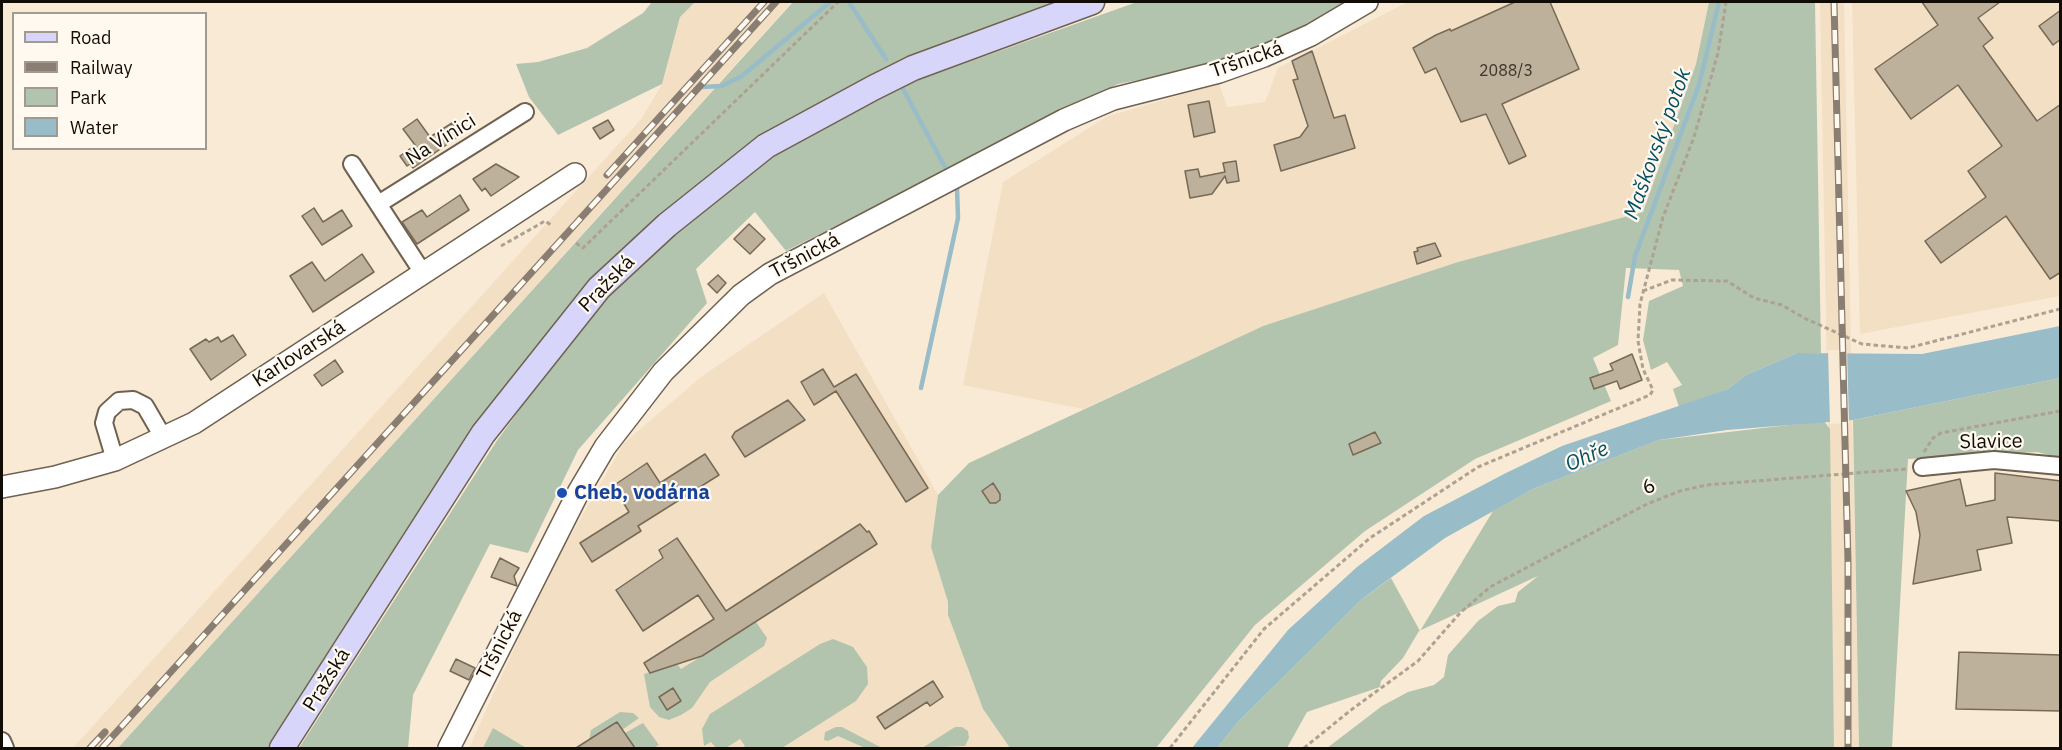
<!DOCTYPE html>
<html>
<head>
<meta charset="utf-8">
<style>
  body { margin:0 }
  #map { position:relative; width:2062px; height:750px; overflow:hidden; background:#f9ead5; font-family:"IBM Plex Sans",sans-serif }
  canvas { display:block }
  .frame { position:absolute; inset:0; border:3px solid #110c06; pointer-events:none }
  .legend { position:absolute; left:12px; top:12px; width:195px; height:138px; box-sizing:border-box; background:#fff9f0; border:2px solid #a09a92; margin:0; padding:8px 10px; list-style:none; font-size:18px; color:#110c06 }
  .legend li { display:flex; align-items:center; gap:12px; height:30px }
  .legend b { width:30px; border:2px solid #a09a92 }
</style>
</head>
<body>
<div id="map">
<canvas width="2062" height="750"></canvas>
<div class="frame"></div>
<ul class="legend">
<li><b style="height:8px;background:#d7d6fa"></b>Road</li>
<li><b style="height:8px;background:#897e71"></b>Railway</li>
<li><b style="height:16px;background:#b3c4ae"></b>Park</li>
<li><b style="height:16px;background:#98bcc8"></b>Water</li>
</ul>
</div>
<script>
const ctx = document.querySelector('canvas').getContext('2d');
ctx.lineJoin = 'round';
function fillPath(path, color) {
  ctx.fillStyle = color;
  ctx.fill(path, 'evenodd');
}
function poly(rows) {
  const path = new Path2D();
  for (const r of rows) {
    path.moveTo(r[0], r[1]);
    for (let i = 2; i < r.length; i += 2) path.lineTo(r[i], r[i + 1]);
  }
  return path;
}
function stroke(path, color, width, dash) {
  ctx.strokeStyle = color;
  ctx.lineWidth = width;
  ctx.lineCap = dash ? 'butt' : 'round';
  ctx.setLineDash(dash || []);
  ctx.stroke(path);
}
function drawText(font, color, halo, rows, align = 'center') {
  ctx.font = font + ' "IBM Plex Sans",sans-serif';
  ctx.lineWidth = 4.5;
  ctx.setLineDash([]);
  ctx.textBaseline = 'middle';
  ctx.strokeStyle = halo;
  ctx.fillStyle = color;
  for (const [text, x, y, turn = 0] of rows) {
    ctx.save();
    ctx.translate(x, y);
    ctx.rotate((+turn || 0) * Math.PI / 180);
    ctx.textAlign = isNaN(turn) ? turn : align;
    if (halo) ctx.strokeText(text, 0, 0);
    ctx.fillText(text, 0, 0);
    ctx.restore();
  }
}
fillPath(poly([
  [695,2,792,2,118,748,73,748,642,118,662,84,680,17],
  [1408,2,1709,2,1696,64,1644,212,1458,262,1263,326,1083,409,963,385,1003,182,1108,116,1219,84,1227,107,1265,102,1278,68],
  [1820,2,1844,2,1859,748,1834,748],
  [1852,2,2060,2,2060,296,1860,334],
  [824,293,938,495,931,547,948,602,948,615,983,709,1010,748,469,748,546,578,624,443,701,377]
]), '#f3dfc4');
fillPath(poly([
  [652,2,695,2,680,17,662,84,558,135,529,97,516,64,538,62,587,48,643,13],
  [793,2,1065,2,760,136,660,216,591,280,271,748,118,748],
  [1137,2,1353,2,1281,40,1220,64,1118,84,786,251,755,212,696,269,707,303,578,450,528,553,490,544,413,695,408,748,299,748,496,442,546,373,608,295,675,233,772,155,878,98,918,80],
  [1709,2,1815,2,1821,353,1797,353,1746,375,1728,389,1679,407,1673,389,1682,385,1667,362,1651,370,1643,340,1649,301,1683,286,1679,270,1626,268,1618,345,1593,358,1611,401,1475,459,1365,531,1255,625,1156,748,1010,748,983,709,948,615,948,602,931,547,938,495,969,463,1263,326,1458,262,1643,212,1696,64],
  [2060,378,2060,458,2037,452,1908,459,1892,748,1859,748,1853,420],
  [1824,421,1830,429,1834,748,1327,748,1382,706,1408,692,1434,685,1444,677,1448,655,1478,621,1498,606,1515,602,1518,592,1538,576,1419,631,1403,658,1381,681,1380,687,1307,712,1287,748,1217,748,1238,722,1362,599,1391,578,1420,631,1493,511,1533,489,1659,440],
  [756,622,767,638,764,646,710,682,692,708,681,715,669,720,659,717,650,707,644,674,677,664,681,669],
  [833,639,853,647,867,667,868,684,856,701,782,748,742,748,745,746,740,739,726,748,716,748,711,742,704,746,702,729,710,714,820,644],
  [620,712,633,713,639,718,622,730,617,722,589,740,591,730],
  [643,723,659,745,653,748,631,748,634,747,625,733],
  [836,727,842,727,882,748,865,748,838,736,828,741,824,740,825,732],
  [955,727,962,727,968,731,969,738,965,746,922,748],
  [493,728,523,746,527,748,483,748]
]), '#b3c4ae');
fillPath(poly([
  [2060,326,2060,378,1853,420,1727,430,1659,440,1533,489,1445,538,1362,599,1238,722,1217,748,1192,748,1288,630,1357,567,1424,516,1506,473,1562,446,1728,389,1746,375,1797,353,1922,354]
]), '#98bcc8');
fillPath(poly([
  [1828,350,1847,350,1849,423,1830,424]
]), '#f9ead5');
stroke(poly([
  [849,2,886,59],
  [702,87,722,86,742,76,830,2],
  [902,87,946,169],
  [1628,297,1635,256,1699,85,1719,2],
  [921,388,958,218,957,188]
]), '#98bcc8', 4.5);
const building = poly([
  [1515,2,1550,2,1579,69,1502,104,1526,156,1509,164,1486,114,1461,122,1436,68,1425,73,1413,48,1436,35,1450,29,1451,31,1515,2],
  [1922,2,2000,2,1978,18,1993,38,1983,46,2037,121,2061,104,2061,272,2050,279,2006,216,1941,263,1925,241,1986,197,1968,171,2002,146,1958,85,1911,119,1875,69,1938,25,1922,2],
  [2061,10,2061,39,2053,45,2039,26,2061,10],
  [1312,51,1334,118,1345,115,1355,148,1281,171,1274,145,1300,137,1308,126,1293,80,1298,79,1292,61,1312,51],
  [1209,101,1215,132,1194,137,1188,105,1209,101],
  [417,119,430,137,452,123,462,134,413,168,410,164,407,166,400,156,415,145,403,129,417,119],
  [608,120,614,130,600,139,593,128,608,120],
  [1236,161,1239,181,1227,183,1225,176,1212,194,1190,198,1185,171,1198,169,1200,177,1225,172,1223,163,1236,161],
  [496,164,519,177,491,196,485,188,482,191,473,179,496,164],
  [460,195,469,210,417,244,402,222,422,210,427,217,460,195],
  [314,208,323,222,342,210,352,226,322,245,302,216,314,208],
  [749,224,765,239,750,254,734,239,749,224],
  [1435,243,1441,256,1417,264,1414,252,1418,251,1417,248,1435,243],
  [362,254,374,272,313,312,290,276,312,262,325,281,362,254],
  [718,275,726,283,717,293,708,284,718,275],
  [233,335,246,355,211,380,190,349,206,339,209,342,218,337,221,342,233,335],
  [1632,354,1642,380,1620,389,1617,381,1594,389,1590,378,1613,370,1610,364,1632,354],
  [335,360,343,372,322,386,314,375,335,360],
  [823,369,834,387,856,374,928,488,906,502,836,391,814,405,801,382,823,369],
  [788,400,805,420,745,457,732,437,735,432,788,400],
  [1375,432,1381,443,1353,455,1349,444,1375,432],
  [705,454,719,475,638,526,641,531,592,562,580,543,629,512,613,486,647,463,660,483,705,454],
  [1995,473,2061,481,2061,521,2007,517,2012,543,1977,550,1981,570,1913,584,1920,535,1916,512,1906,491,1960,479,1966,506,1995,500,1995,473],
  [993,483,1000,494,1000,500,996,503,990,503,982,491,993,483],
  [860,524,867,532,869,531,877,544,702,656,650,673,644,663,714,619,698,595,643,631,616,590,663,558,659,550,677,538,726,611,860,524],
  [500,558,519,568,514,576,517,586,491,577,500,558],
  [1959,652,2061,655,2061,711,1956,709,1959,652],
  [456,659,475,668,469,680,450,671,456,659],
  [933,681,943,697,930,706,927,702,885,729,877,717,933,681],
  [673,688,681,701,667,710,659,697,673,688],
  [617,722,635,748,576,748,612,725,617,722]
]);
fillPath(building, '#beb19c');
stroke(building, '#766a57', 1.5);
const minor = poly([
  [352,164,423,273],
  [380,203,525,112],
  [115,460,104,423,107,412,119,401,133,400,145,406,163,437],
  [1922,467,1994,460,2060,466],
  [2,741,5,748]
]);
const tertiary = poly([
  [2,487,55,477,115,460,194,423,575,174],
  [449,748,579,491,605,447,663,372,741,295,770,274,1064,120,1113,99,1219,72,1264,56,1311,35,1367,2]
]);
const secondary = poly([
  [282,748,483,434,599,288,667,225,766,146,873,88,913,68,1092,2]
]);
stroke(minor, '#6f6150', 20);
stroke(tertiary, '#6f6150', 24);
stroke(secondary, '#6f6150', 27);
stroke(poly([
  [576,243,583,248,838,2],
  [501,246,545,221,551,225],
  [1643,291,1672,280,1727,281,1754,298,1782,305,1804,318,1862,344,1908,348,2060,309],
  [1924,452,1933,438,1941,433,2060,411],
  [1170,748,1264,629,1370,538,1478,467,1650,395,1653,390,1643,369,1638,341,1640,304,1663,217,1694,137,1718,53,1726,2],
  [1304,748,1351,710,1418,661,1460,613,1490,587,1647,504,1680,491,1706,485,1906,469]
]), '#ada191', 3, [4.5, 3]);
stroke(minor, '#fff', 16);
stroke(tertiary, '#fff', 21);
stroke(secondary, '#d7d6fa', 24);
const rail = poly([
  [1834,2,1848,562,1848,748],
  [607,175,764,2],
  [90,748,105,732],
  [102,748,776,2]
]);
stroke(rail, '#897e71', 7);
stroke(rail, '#fff9f0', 4.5, [14]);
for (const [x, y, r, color] of [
  [562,493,6,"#1a4fb4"]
]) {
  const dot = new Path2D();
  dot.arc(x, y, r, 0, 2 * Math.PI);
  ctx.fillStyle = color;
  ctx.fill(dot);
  stroke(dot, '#fff9f0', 2);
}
drawText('16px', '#3c352c', null, [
  ["2088/3",1506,71]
]);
drawText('20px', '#110c06', '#fff9f0', [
  ["Tršnická",1247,60,-19],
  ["Na Vinici",441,140,-32],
  ["Tršnická",805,256,-28],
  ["Pražská",607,284,-46],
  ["Karlovarská",299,354,-33],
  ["Slavice",1991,442,-1],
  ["6",1649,487,-23],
  ["Tršnická",500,645,-63],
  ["Pražská",327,680,-58]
]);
drawText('bold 20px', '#164399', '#fff9f0', [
  ["Cheb, vodárna",574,493]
], 'left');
drawText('italic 21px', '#045164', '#fff9f0', [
  ["Maškovský potok",1658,144,-70],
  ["Ohře",1587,457,-24]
]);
</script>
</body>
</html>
